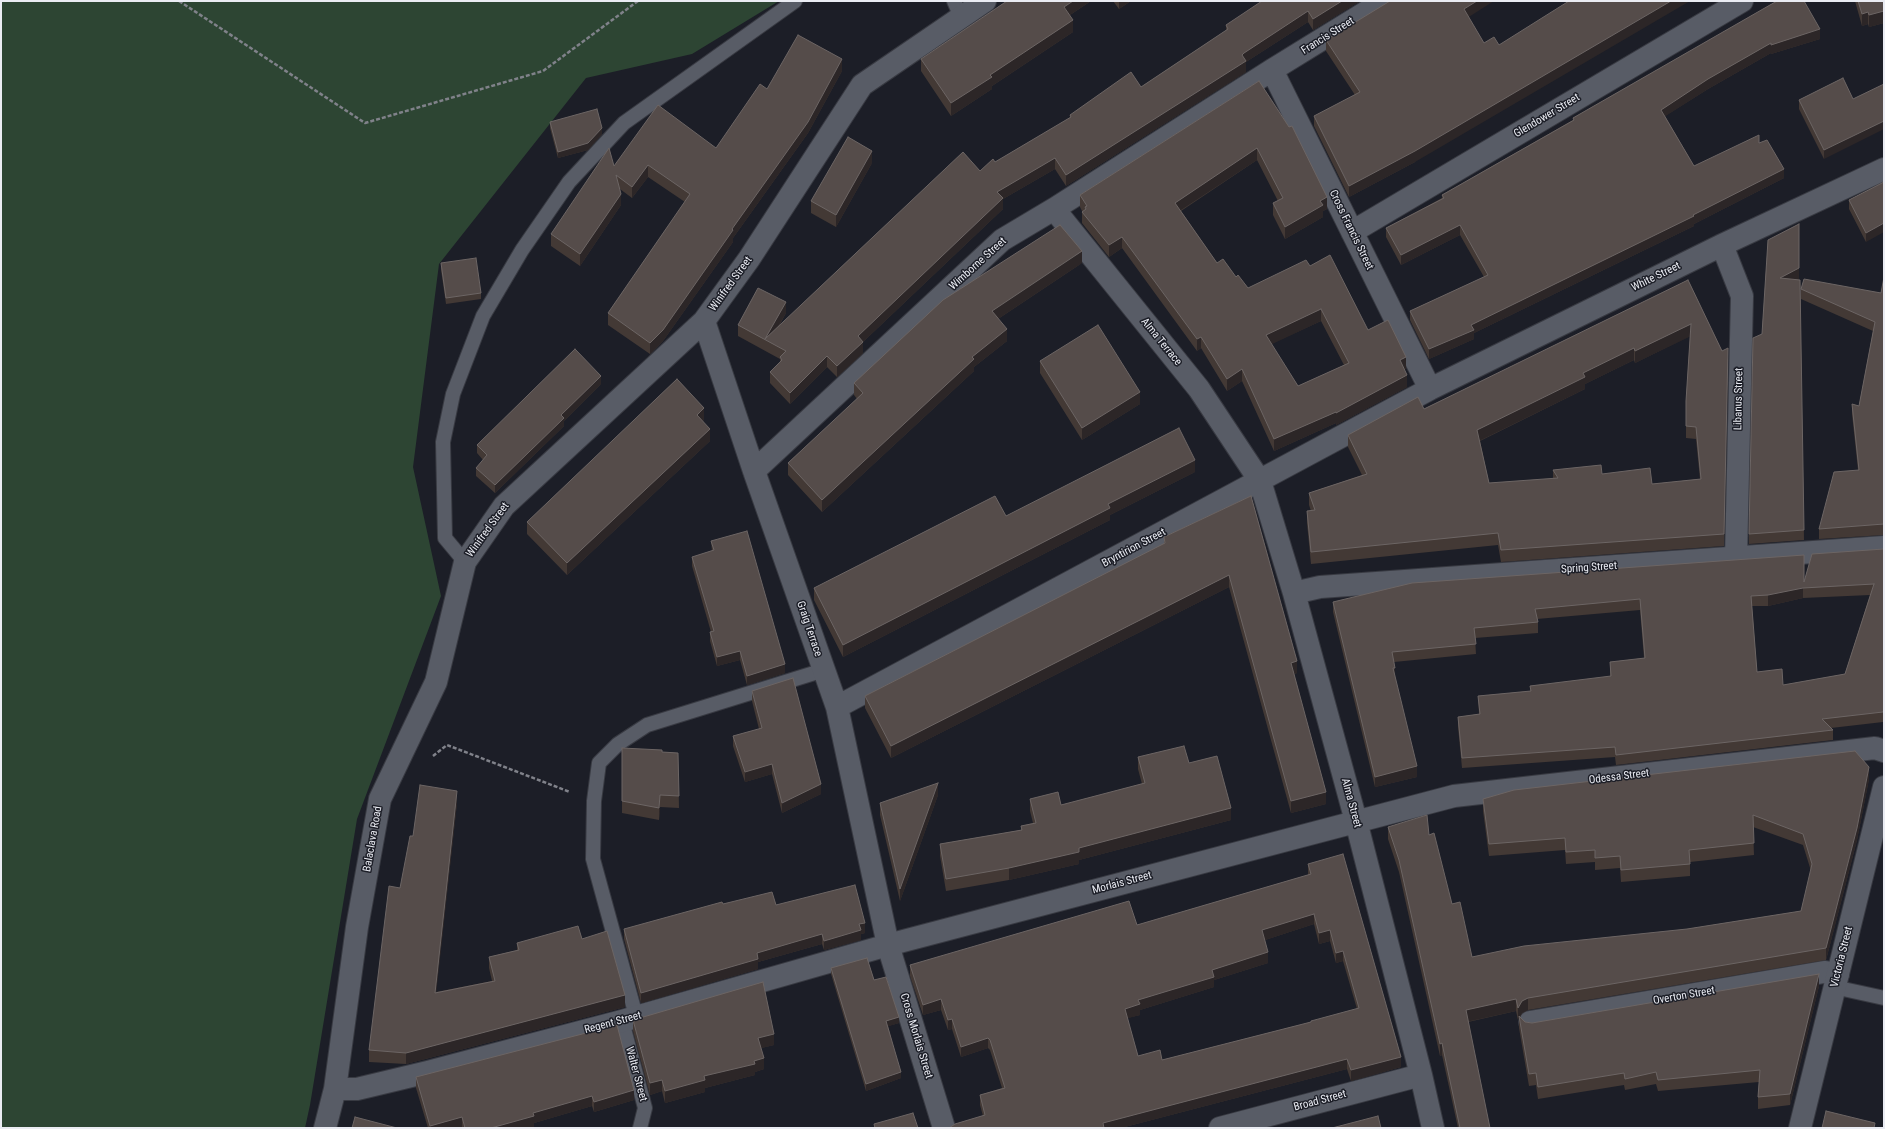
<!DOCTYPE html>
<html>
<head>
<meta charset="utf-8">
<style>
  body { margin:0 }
  #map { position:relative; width:1885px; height:1129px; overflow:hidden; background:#1c1e27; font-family:"Roboto Condensed",sans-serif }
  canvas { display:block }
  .frame { position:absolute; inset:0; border:2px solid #eaecf3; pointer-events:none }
</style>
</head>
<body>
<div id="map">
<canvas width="1885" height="1129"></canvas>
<div class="frame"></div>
</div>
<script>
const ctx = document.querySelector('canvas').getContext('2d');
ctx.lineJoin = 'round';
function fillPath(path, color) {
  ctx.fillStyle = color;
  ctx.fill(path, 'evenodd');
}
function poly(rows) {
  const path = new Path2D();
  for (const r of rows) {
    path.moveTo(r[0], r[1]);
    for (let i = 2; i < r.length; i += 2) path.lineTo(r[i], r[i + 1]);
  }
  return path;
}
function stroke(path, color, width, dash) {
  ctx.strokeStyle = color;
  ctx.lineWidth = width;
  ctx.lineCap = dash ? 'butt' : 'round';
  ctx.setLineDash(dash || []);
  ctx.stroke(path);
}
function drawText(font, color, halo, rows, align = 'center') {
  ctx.font = font + ' "Roboto Condensed",sans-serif';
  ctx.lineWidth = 3;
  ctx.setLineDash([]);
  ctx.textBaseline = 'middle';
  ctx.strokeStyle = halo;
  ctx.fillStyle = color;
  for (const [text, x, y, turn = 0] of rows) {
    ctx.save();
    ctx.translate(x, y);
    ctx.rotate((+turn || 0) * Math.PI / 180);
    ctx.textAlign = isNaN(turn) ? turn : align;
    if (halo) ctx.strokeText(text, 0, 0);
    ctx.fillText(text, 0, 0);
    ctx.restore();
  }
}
fillPath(poly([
  [1,1,779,1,692,54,586,78,439,264,413,467,441,596,357,819,310,1105,305,1128,1,1128]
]), '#2d4533');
const service = poly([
  [954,1,961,17],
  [465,562,445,538,443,442,453,394,483,316,522,250,569,182,624,123,795,1],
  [1834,987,1884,998],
  [636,1016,593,859,594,801,599,763,618,744,647,725,824,670],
  [622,1021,645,1108,640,1128]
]);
const minor = poly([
  [1272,70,1430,389],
  [1054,209,1199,389,1260,481,1294,593,1356,821,1421,1075,1433,1128],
  [1352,232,1742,1],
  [1722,245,1742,296,1736,558],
  [704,321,754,471,837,707,888,945,944,1128],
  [754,471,1002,240,1054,209,1272,70,1384,1],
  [1294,593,1320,587,1884,547],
  [837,707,1430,389,1722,245,1884,169],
  [1530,1022,1824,972,1838,974],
  [335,1089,357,1089,428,1072,622,1021,888,945,1454,796,1875,748,1884,751],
  [325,1128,335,1089,357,927,380,799,436,682,465,562,504,506,704,321,749,259,862,85,985,1],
  [1220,1128,1421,1075]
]);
const tertiary = poly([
  [1800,1128,1884,787]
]);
stroke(service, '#383a42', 16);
stroke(minor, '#383a42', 24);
stroke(tertiary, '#383a42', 24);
stroke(poly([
  [179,1,365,123,543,71,638,1],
  [433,756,447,745,570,792]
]), '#80828a', 2.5, [4, 2]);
stroke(service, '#585c66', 14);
stroke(minor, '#585c66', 22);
stroke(tertiary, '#585c66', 22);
fillPath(poly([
  [1091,1,1070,15,1073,32,992,86,992,89,951,116,921,71,921,59],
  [1113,1,1131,1,1119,9],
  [1360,1,1313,30,1308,22,1246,62,1246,72,1066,186,1055,169,1003,199,1003,209,863,342,863,353,837,377,827,367,790,404,770,383,770,372,780,363,780,359,738,336,738,325,786,313,779,326,980,171,1070,118,1070,115,1141,87,1226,31,1226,25],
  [1777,1,1820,39,1771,54,1771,53,1708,89,1665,116,1694,166,1759,143,1784,178,1694,224,1694,226,1474,333,1474,339,1429,359,1410,320,1410,311,1484,277,1460,235,1401,265,1386,237,1386,228,1442,198,1442,195,1573,120,1573,118],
  [1855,1,1884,1,1884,23,1869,27,1868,24,1862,26],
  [1469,17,1415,162,1349,197,1314,126,1314,116,1355,95,1326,51,1326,40],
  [842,71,808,133,733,238,733,242,663,341,650,354,608,325,608,313,685,202,648,177,632,198,620,189,621,205,580,266,551,246,551,234,614,166,716,148,767,89],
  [1843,78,1824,159,1799,109,1799,100],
  [1259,81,1327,209,1323,211,1323,217,1285,239,1273,215,1273,203,1278,201,1257,160,1181,211,1217,263,1236,277,1248,288,1310,266,1368,330,1406,369,1404,369,1407,387,1336,425,1336,423,1274,451,1242,381,1227,391,1201,348,1197,351,1122,248,1109,257,1082,223,1082,211,1080,207,1080,195],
  [1321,321,1344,365,1298,386,1271,344],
  [550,122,602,134,588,150,558,158,550,128],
  [872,163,836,227,811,213,811,201],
  [1884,182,1866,242,1849,209,1849,200],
  [1768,240,1799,279,1797,280,1800,280,1804,540,1749,544,1749,534],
  [441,263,481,293,481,299,446,304,441,270],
  [1082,263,998,319,1007,341,974,367,974,371,822,512,788,475,788,463,857,399,854,395,854,383],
  [1884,277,1884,535,1819,539,1819,529,1858,470,1852,414,1852,404,1859,406,1873,331,1801,299,1801,289,1881,293],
  [1688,280,1722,351,1728,360,1724,546,1501,562,1498,545,1311,564,1307,523,1307,511,1311,511,1309,505,1309,493,1362,475,1348,447,1348,435,1424,409],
  [1690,336,1686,401,1686,438,1696,439,1700,479,1652,484,1602,474,1553,470,1553,479,1489,483,1480,441,1585,389,1585,384,1634,360,1635,363],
  [1040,361,1140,404,1082,440,1040,373],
  [601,384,564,421,564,426,495,493,476,476,476,468,483,460,477,453,477,445],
  [704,420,703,421,710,441,567,575,527,534,527,522],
  [1195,472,1110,515,1110,520,843,657,814,600,814,588,1006,516],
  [1251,496,1297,673,1294,674,1326,804,1291,813,1229,587,891,758,865,708,865,696,1164,544,1164,537],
  [711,541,785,673,747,685,740,660,717,666,710,641,710,632,711,632,692,566,692,557,712,551],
  [1884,549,1883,722,1831,728,1833,730,1833,740,1616,765,1615,757,1462,768,1458,727,1458,717,1479,714,1478,696,1530,691,1530,686,1610,677,1610,662,1644,658,1640,610,1537,619,1538,622,1538,633,1475,638,1476,654,1394,662,1395,678,1417,777,1375,787,1333,612,1333,602,1804,582],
  [1870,595,1845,674,1783,685,1757,672,1752,606,1768,606,1803,598],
  [752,691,821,794,782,813,772,774,745,782,733,746,733,736,759,729,752,701],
  [622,748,662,752,678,753,679,808,660,807,659,820,622,813],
  [1138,757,1189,763,1231,820,1079,860,1079,864,1009,880,946,891,940,856,940,844,1021,830,1021,826,1033,823,1030,811,1030,799,1061,805,1142,784,1138,769],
  [1869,779,1857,840,1826,960,1528,1010,1522,1013,1520,1017,1525,1022,1532,1023,1819,986,1790,1105,1758,1109,1758,1097,1759,1082,1658,1091,1656,1084,1625,1090,1624,1085,1538,1099,1536,1085,1529,1086,1519,1028,1519,1017,1518,1020,1516,1011,1468,1022,1490,1128,1458,1128,1442,1055,1440,1056,1399,872,1388,839,1388,827,1429,835,1452,904,1472,957,1687,929,1801,911,1811,871,1803,845,1753,827,1754,855,1690,862,1690,876,1621,882,1620,868,1595,870,1595,862,1566,864,1565,850,1489,856,1483,811,1483,799],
  [938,795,900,901,880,815,880,803],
  [457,803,436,992,492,981,489,968,489,957,517,950,517,943,582,939,625,1007,406,1064,369,1062,369,1050,400,888,413,836],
  [1308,864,1401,1067,1351,1081,1347,1069,1121,1128,949,1128,983,1116,980,1105,980,1095,1002,1088,990,1050,988,1048,961,1057,952,1029,948,1030,941,1010,923,1015,910,976,910,965,1137,925,1308,875],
  [1314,924,1319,944,1330,941,1336,963,1343,961,1357,1009,1311,1022,1162,1060,1138,1056,1127,1018,1140,1015,1140,1010,1214,987,1214,980,1268,963,1265,940],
  [723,904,776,905,865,933,861,934,861,940,824,950,822,944,758,962,758,969,641,1003,624,939,624,929],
  [831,968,874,980,899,1023,888,1026,901,1078,866,1091,831,974],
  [633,1020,774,1045,761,1048,764,1069,755,1072,755,1075,705,1088,705,1092,665,1103,662,1091,650,1095,633,1031],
  [416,1077,634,1100,594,1112,592,1106,534,1123,534,1127,530,1128,428,1128,416,1088]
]), '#433935');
fillPath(poly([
  [1073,1,1091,1,1064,19,1064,7],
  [1119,1,1131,1,1119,9],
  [1342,1,1360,1,1313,30,1313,19],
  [1477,1,1494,1,1464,20,1464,9],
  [1671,1,1690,1,1415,162,1349,197,1349,186],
  [1308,11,1308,22,1246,62,1246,72,1066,186,1066,175,1242,55,1244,53],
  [1884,11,1884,23,1869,27,1869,15],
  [1868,12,1868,24,1862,26,1862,14],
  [1073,20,1073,32,992,86,992,89,951,116,951,103,990,75],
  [1820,29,1820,39,1771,54,1771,45],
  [1771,43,1771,53,1708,89,1661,119,1661,110,1708,79],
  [842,59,842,71,808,133,733,238,733,242,663,341,650,354,650,343,732,229],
  [1884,121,1884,129,1824,159,1824,150],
  [602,128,602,134,588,150,558,158,558,152],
  [1257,148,1257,160,1175,214,1175,203],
  [872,151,872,163,836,227,836,215],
  [1055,158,1055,169,1003,199,1003,209,863,342,863,353,837,377,837,366,858,336,997,192],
  [648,165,648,177,632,198,632,187],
  [1784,169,1784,178,1694,224,1694,226,1474,333,1474,339,1429,359,1429,349,1471,325],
  [621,194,621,205,580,266,580,254],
  [1327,197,1327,209,1323,211,1323,217,1285,239,1285,227,1320,201],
  [1884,223,1884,232,1866,242,1866,233],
  [1460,225,1460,235,1401,265,1401,255],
  [1122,237,1122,248,1109,257,1109,245],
  [1082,251,1082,263,992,323,992,311],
  [1799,268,1799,279,1780,289,1780,278],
  [786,302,786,313,769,342,765,339],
  [1321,309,1321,321,1266,347,1266,335],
  [1691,324,1691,336,1635,363,1635,351],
  [1007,329,1007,341,974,367,974,371,822,512,822,500,972,357],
  [1201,337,1201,348,1197,351,1197,339],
  [1634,348,1634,360,1585,384,1585,389,1477,442,1477,430,1583,373],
  [827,356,827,367,790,404,790,393],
  [1406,357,1406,369,1400,371,1400,360],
  [1242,369,1242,381,1227,391,1227,379],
  [1407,375,1407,387,1336,425,1336,413],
  [601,376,601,384,564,421,564,426,495,493,495,485,561,415],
  [1140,392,1140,404,1082,440,1082,428],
  [704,408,704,420,697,427,697,415],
  [1336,412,1336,423,1274,451,1274,439],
  [710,429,710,441,567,575,567,563],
  [1195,460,1195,472,1110,515,1110,520,843,657,843,645,1108,504],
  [1229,575,1229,587,891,758,891,746],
  [1803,588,1803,598,1768,606,1768,595],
  [740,651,740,660,717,666,717,657],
  [1297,661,1297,673,1291,675,1291,663],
  [785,664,785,673,747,685,747,676],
  [1393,668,1395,668,1395,678],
  [1884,710,1884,720,1883,722,1883,712],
  [772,764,772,774,745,782,745,772],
  [1417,766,1417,777,1375,787,1375,777],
  [1869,767,1869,779,1857,840,1826,960,1826,948],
  [938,783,938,795,900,901,900,889],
  [821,784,821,794,782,813,782,803],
  [457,791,457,803,435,1004,435,993],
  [1326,792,1326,804,1291,813,1291,801],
  [660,795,660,807,659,820,659,808],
  [1231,808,1231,820,1079,860,1079,864,1009,880,1009,868,1079,848],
  [1314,914,1314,924,1262,941,1262,930],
  [865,923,865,933,861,934,861,940,824,950,824,941,859,924],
  [1330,930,1330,941,1319,944,1319,933],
  [822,934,822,944,758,962,758,969,641,1003,641,993,757,953],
  [1343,951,1343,961,1336,963,1336,953],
  [1268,952,1268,963,1214,980,1214,987,1140,1010,1140,1015,1125,1019,1125,1009,1138,1000,1212,970],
  [1819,974,1819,986,1790,1105,1790,1094],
  [625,995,625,1007,406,1064,406,1053],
  [1528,998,1528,1010,1522,1013,1518,1020,1518,1008,1522,1001],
  [941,999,941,1010,923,1015,923,1005],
  [1516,999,1516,1011,1466,1022,1466,1010],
  [899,1017,899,1023,886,1027,886,1021],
  [952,1019,952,1029,948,1030,948,1020],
  [774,1034,774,1045,758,1049,758,1038],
  [988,1038,988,1048,961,1057,961,1047],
  [1442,1043,1442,1055,1440,1056,1440,1044],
  [1401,1057,1401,1067,1351,1081,1351,1070],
  [764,1058,764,1069,755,1072,755,1075,705,1088,705,1092,665,1103,665,1091,704,1076],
  [1347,1059,1347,1069,1121,1128,1103,1128,1103,1123],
  [901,1072,901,1078,866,1091,866,1084],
  [662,1080,662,1091,650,1095,650,1083],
  [634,1090,634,1100,594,1112,594,1102],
  [592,1096,592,1106,534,1123,534,1127,530,1128,491,1128,533,1113],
  [462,1117,462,1128,430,1128,430,1126]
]), '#2c2627');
const building = poly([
  [1007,1,1073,1,1064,7,1073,20,990,75,992,77,951,103,921,59,1007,1],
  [1262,1,1342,1,1313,19,1308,11,1244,53,1242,55,1246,61,1066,175,1055,158,997,192,1003,198,858,336,863,342,837,366,827,356,790,393,770,372,782,360,780,357,786,351,738,325,758,288,786,302,765,339,963,152,980,171,993,159,995,162,1071,117,1070,115,1131,72,1141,87,1228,29,1226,25,1262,1],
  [1390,1,1477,1,1464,9,1484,43,1494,37,1499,45,1569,1,1671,1,1415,151,1349,186,1314,116,1360,92,1326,40,1390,1],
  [1777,1,1804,1,1820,29,1771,45,1771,43,1708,79,1661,110,1694,166,1759,135,1759,143,1767,140,1784,169,1693,215,1694,216,1471,325,1474,330,1429,349,1410,311,1488,275,1460,225,1401,255,1386,228,1444,198,1442,195,1574,120,1573,118,1777,1],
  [1858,1,1884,1,1884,11,1869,15,1868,12,1862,14,1858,1],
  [798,35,842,59,808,122,732,229,733,230,663,330,650,343,608,313,690,194,648,165,632,187,616,175,621,194,580,254,551,234,609,148,614,166,658,105,716,148,760,84,767,89,798,35],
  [1843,78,1853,99,1884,84,1884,121,1824,150,1799,100,1843,78],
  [1259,81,1289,127,1292,126,1327,197,1320,201,1323,205,1285,227,1273,203,1283,198,1257,148,1175,203,1217,263,1223,259,1236,277,1238,275,1248,288,1306,260,1310,266,1330,255,1368,330,1388,320,1406,357,1400,360,1407,375,1336,413,1336,412,1274,439,1242,369,1227,379,1201,337,1197,339,1122,237,1109,245,1082,212,1086,209,1085,207,1087,206,1080,195,1259,81],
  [1321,309,1349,363,1298,386,1266,335,1321,309],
  [597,109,602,128,588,143,558,152,550,122,597,109],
  [848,137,872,151,836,215,811,201,848,137],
  [1884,182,1884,223,1866,233,1849,200,1884,182],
  [1799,224,1799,268,1780,278,1800,280,1804,530,1749,534,1753,338,1762,334,1768,240,1799,224],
  [1060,225,1082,251,992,311,1007,329,972,357,974,359,822,500,788,463,863,393,854,383,943,300,1060,225],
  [476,258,481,293,446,298,441,263,476,258],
  [1884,277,1884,524,1819,529,1834,472,1859,470,1852,404,1859,406,1875,322,1801,289,1804,279,1881,293,1884,277],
  [1688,280,1722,351,1728,348,1724,534,1501,550,1498,533,1311,552,1307,511,1315,510,1309,493,1367,474,1348,435,1418,397,1424,409,1688,280],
  [1691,324,1686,401,1686,426,1696,427,1701,479,1652,484,1650,468,1602,474,1601,465,1553,470,1558,478,1489,483,1477,430,1585,377,1583,373,1634,348,1635,351,1691,324],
  [1098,325,1140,392,1082,428,1040,361,1098,325],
  [575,349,601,376,561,415,564,418,495,485,476,468,487,455,477,445,575,349],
  [677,379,704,408,697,415,710,429,567,563,527,522,677,379],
  [1179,428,1195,460,1108,504,1110,508,843,645,814,588,995,496,1006,516,1179,428],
  [1251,496,1297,661,1291,663,1326,792,1291,801,1229,575,891,746,865,696,1165,543,1164,537,1251,496],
  [747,531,785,664,747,676,740,651,717,657,710,632,714,631,692,557,714,550,711,541,747,531],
  [1884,549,1884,710,1883,712,1822,719,1833,730,1616,755,1615,747,1462,758,1458,717,1480,714,1478,696,1531,691,1530,686,1611,676,1610,662,1645,658,1640,599,1535,609,1538,622,1474,628,1476,644,1392,652,1395,668,1393,668,1417,766,1375,777,1333,602,1412,583,1804,555,1804,582,1812,554,1884,549],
  [1874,584,1845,674,1783,685,1782,669,1757,672,1751,596,1768,595,1803,588,1874,584],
  [793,678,821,784,782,803,772,764,745,772,733,736,762,728,752,691,793,678],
  [1184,746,1189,763,1217,756,1231,808,1079,848,1079,852,1009,868,946,879,940,844,1022,830,1021,826,1036,823,1030,799,1058,792,1061,805,1145,783,1138,757,1184,746],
  [622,748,662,750,662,752,678,753,679,796,660,795,659,808,622,801,622,748],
  [1855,751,1869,767,1857,828,1826,948,1528,998,1522,1001,1518,1008,1516,999,1466,1010,1490,1128,1460,1128,1442,1043,1440,1044,1399,860,1388,827,1427,815,1429,835,1434,833,1452,904,1460,902,1472,957,1524,946,1687,929,1801,911,1812,864,1803,834,1753,815,1754,843,1689,850,1690,864,1621,870,1620,856,1595,858,1595,850,1566,852,1565,838,1489,844,1483,799,1514,790,1855,751],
  [938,783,900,889,880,803,938,783],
  [420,785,457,791,435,993,495,981,489,957,519,950,517,943,578,926,582,939,607,931,625,995,406,1053,369,1050,389,886,400,888,410,836,413,836,420,785],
  [1343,854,1401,1057,1351,1070,1347,1059,1103,1123,1104,1128,949,1128,955,1124,985,1115,980,1095,1005,1088,990,1040,988,1038,961,1047,952,1019,948,1020,941,999,923,1005,910,965,1129,901,1137,925,1311,874,1308,864,1343,854],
  [1314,914,1319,933,1330,930,1336,953,1343,951,1359,1008,1311,1021,1311,1022,1162,1060,1160,1050,1138,1056,1125,1009,1140,1004,1138,1000,1214,977,1212,970,1268,952,1262,930,1314,914],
  [855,885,865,923,859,924,861,930,824,941,822,934,757,953,758,959,641,993,624,929,722,902,723,904,772,892,776,905,855,885],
  [867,958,874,980,886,977,899,1017,886,1021,901,1072,866,1084,831,968,867,958],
  [1819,974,1790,1094,1758,1097,1760,1070,1658,1080,1656,1072,1625,1079,1624,1073,1538,1087,1536,1073,1529,1074,1519,1016,1525,1022,1532,1023,1819,974],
  [763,982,774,1034,758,1038,764,1058,754,1061,755,1064,704,1076,705,1080,665,1091,662,1080,650,1083,633,1020,763,982],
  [617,1025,634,1090,594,1102,592,1096,533,1113,534,1116,491,1128,465,1128,462,1117,430,1126,416,1077,617,1025],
  [1826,1111,1875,1123,1874,1128,1822,1128,1826,1111],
  [913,1113,918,1128,875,1128,874,1124,913,1113],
  [1378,1116,1381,1128,1332,1128,1378,1116],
  [355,1117,397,1128,352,1128,355,1117]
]);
fillPath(building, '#554c4a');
stroke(building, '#6c6564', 1);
drawText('11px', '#eaecf3', '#1c1e27', [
  ["Francis Street",1328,36,-32],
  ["Glendower Street",1547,116,-31],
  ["Cross Francis Street",1351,230,64],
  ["Wimborne Street",978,264,-42],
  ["White Street",1656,277,-26],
  ["Winifred Street",731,284,-54],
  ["Alma Terrace",1161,342,51],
  ["Libanus Street",1739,399,-89],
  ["Winifred Street",488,530,-54],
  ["Bryntirion Street",1134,548,-28],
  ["Spring Street",1589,568,-4],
  ["Graig Terrace",809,629,71],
  ["Odessa Street",1619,777,-7],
  ["Alma Street",1351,803,75],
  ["Balaclava Road",373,839,-80],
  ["Morlais Street",1122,883,-15],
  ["Victoria Street",1842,957,-76],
  ["Overton Street",1684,996,-10],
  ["Regent Street",613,1023,-15],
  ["Cross Morlais Street",916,1036,73],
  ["Walter Street",636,1074,75],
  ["Broad Street",1320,1101,-15]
]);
</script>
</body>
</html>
